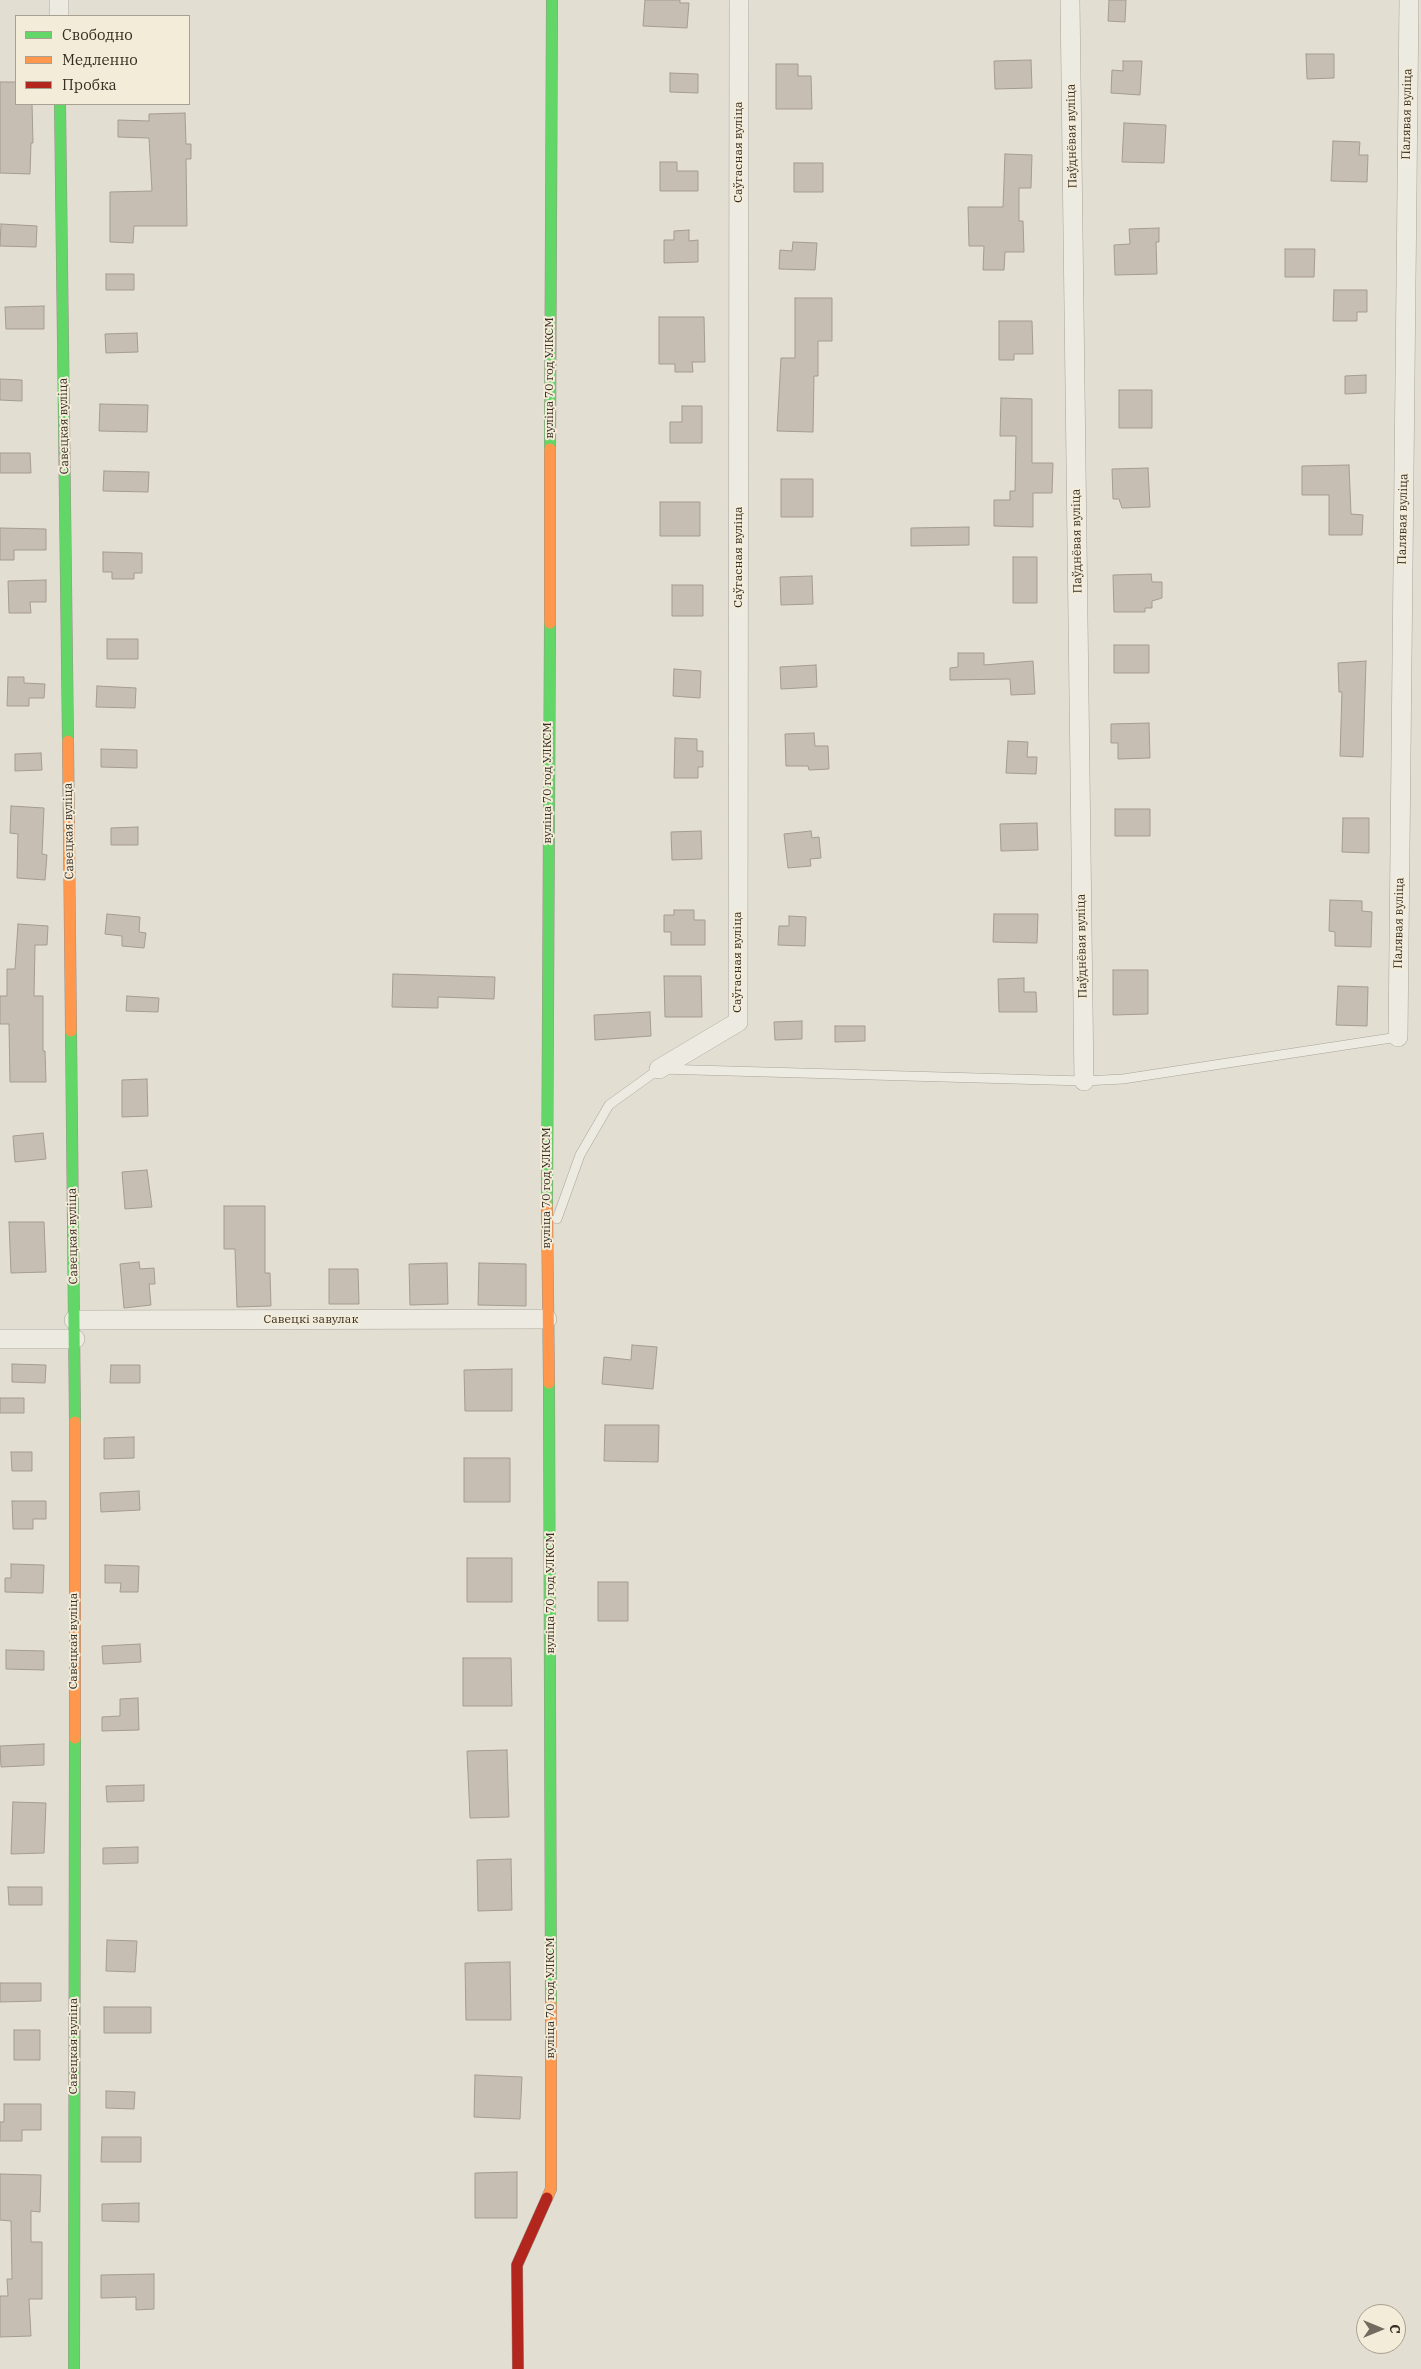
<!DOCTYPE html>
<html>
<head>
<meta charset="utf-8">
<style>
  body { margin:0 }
  #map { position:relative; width:1421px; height:2369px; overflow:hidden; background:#e3ded2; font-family:"IBM Plex Serif",serif }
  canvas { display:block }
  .legend { position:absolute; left:15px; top:15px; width:175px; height:90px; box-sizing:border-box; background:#f3ecd9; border:1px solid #a8a090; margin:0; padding:6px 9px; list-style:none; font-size:15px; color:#382d22 }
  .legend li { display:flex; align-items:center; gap:10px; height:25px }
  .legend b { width:25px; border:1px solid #a8a090 }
  .north { position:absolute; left:1356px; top:2304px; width:50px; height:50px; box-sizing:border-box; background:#f3ecd9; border:1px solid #a8a090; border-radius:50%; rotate:90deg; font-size:14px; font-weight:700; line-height:20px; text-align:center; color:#382d22 }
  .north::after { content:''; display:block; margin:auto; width:18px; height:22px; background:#746b60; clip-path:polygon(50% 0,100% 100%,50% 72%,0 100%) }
</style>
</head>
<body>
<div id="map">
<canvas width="1421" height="2369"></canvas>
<ul class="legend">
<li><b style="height:6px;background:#63d668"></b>Свободно</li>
<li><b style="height:6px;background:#ff974d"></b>Медленно</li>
<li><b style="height:6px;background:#b3261e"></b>Пробка</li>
</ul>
<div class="north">С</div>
</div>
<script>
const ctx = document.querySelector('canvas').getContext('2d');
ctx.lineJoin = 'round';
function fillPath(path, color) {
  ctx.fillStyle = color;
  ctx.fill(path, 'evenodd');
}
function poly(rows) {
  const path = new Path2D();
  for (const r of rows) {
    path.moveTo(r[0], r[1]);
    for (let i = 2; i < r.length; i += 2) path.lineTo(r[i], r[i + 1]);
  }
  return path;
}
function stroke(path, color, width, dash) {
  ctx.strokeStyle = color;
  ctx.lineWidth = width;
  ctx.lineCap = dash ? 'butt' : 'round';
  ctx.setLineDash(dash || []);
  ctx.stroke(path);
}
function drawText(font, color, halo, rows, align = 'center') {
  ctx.font = font + ' "IBM Plex Serif",serif';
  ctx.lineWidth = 4;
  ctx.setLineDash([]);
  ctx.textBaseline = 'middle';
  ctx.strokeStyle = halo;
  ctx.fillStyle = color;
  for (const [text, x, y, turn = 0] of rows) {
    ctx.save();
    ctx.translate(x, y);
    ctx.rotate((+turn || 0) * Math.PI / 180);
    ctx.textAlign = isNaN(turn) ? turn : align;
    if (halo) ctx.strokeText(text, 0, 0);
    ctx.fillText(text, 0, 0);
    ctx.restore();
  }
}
const building = poly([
  [645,0,680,0,680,3,689,3,687,28,643,26,645,0],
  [1109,0,1126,0,1125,22,1108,21,1109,0],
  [1306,54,1334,54,1334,78,1307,79,1306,54],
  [1031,60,1032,88,995,89,994,61,1031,60],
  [1123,61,1142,61,1140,95,1111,93,1112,70,1123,71,1123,61],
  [776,64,798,64,798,76,811,76,812,109,776,109,776,64],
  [670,73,698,74,698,93,670,92,670,73],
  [0,82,16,82,16,104,32,104,33,143,31,143,30,174,0,173,0,82],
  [185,113,186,144,191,144,191,159,186,159,187,226,134,226,133,243,110,242,110,192,152,191,149,138,118,137,118,120,149,121,149,114,185,113],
  [1124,123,1166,125,1164,163,1122,162,1124,123],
  [1333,141,1360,142,1359,155,1368,155,1367,182,1331,181,1333,141],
  [1005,154,1032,155,1031,188,1019,188,1019,221,1023,221,1024,252,1005,252,1004,270,983,270,984,246,969,246,968,207,1003,207,1005,154],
  [660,162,677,162,677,171,698,171,698,191,660,191,660,162],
  [794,163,823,163,823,192,794,192,794,163],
  [1,224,37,226,36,247,0,246,1,224],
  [1159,228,1159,242,1156,242,1157,274,1115,275,1114,245,1130,244,1129,229,1159,228],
  [689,230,689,241,698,240,698,262,664,263,664,240,674,240,674,231,689,230],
  [793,242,817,243,815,270,779,269,780,250,792,251,793,242],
  [1285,249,1315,249,1314,277,1285,277,1285,249],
  [106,274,134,274,134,290,106,290,106,274],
  [1334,290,1367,290,1367,312,1357,312,1357,321,1333,321,1334,290],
  [795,298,832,298,832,341,818,341,818,376,814,376,813,432,777,431,781,358,795,358,795,298],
  [44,306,44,329,6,329,5,307,44,306],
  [659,317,704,317,705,362,692,362,693,372,675,372,675,364,659,364,659,317],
  [999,321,1032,321,1033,354,1014,354,1014,360,999,360,999,321],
  [137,333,138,352,106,353,105,334,137,333],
  [1366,375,1366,393,1345,394,1345,376,1366,375],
  [0,379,22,380,22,401,0,400,0,379],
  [1119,390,1152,390,1152,428,1119,428,1119,390],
  [1001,398,1032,399,1032,463,1053,463,1052,493,1033,493,1033,527,994,526,994,500,1010,500,1010,491,1015,491,1016,436,1000,436,1001,398],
  [100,404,148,405,147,432,99,431,100,404],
  [682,406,702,406,702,443,670,443,670,422,682,422,682,406],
  [0,453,30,453,31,473,0,473,0,453],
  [1349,465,1351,514,1363,515,1362,535,1329,535,1329,495,1302,495,1302,466,1349,465],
  [1148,468,1150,507,1122,508,1119,499,1113,499,1112,469,1148,468],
  [104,471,149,472,148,492,103,491,104,471],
  [781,479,813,479,813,517,781,517,781,479],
  [660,502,700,502,700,536,660,536,660,502],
  [969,527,969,545,911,546,911,528,969,527],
  [0,528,46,529,46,550,14,550,14,560,0,560,0,528],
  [103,552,142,553,142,573,134,573,134,579,112,579,112,572,103,572,103,552],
  [1013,557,1037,557,1037,603,1013,603,1013,557],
  [1151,574,1152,582,1162,582,1162,598,1152,601,1152,608,1145,608,1145,612,1114,612,1113,575,1151,574],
  [812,576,813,604,781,605,780,577,812,576],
  [46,580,46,602,30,602,31,613,9,613,8,581,46,580],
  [672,585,703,585,703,616,672,616,672,585],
  [107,639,138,639,138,659,107,659,107,639],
  [1114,645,1149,645,1149,673,1114,673,1114,645],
  [958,653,984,653,984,665,1033,661,1035,694,1011,695,1010,679,950,680,950,668,958,667,958,653],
  [1366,661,1363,757,1340,756,1342,692,1339,692,1338,663,1366,661],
  [816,665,817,687,781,689,780,667,816,665],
  [674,669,701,671,700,698,673,696,674,669],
  [8,677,24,677,24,683,45,684,44,698,29,698,29,706,7,706,8,677],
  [97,686,136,688,135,708,96,707,97,686],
  [1149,723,1150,758,1118,759,1118,743,1111,743,1111,724,1149,723],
  [814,733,815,746,828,746,829,769,809,770,808,766,786,766,785,734,814,733],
  [675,738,697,739,697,751,703,751,703,767,698,767,698,778,674,778,675,738],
  [1008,741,1028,742,1027,757,1037,757,1036,774,1006,773,1008,741],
  [101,749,137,750,137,768,101,767,101,749],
  [41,753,42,770,15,771,15,754,41,753],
  [11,806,44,808,42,854,47,855,45,880,17,878,18,834,10,833,11,806],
  [1115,809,1150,809,1150,836,1115,836,1115,809],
  [1343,818,1369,818,1369,853,1342,852,1343,818],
  [1037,823,1038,850,1001,851,1000,824,1037,823],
  [138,827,138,845,111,845,111,828,138,827],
  [701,831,702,859,672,860,671,832,701,831],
  [811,831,812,838,819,837,821,858,810,859,811,866,788,868,784,834,811,831],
  [1330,900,1362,901,1362,911,1372,912,1371,947,1335,946,1335,932,1329,931,1330,900],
  [674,910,694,910,694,920,705,920,705,945,671,945,671,932,664,932,664,915,674,915,674,910],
  [107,914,140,917,139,932,146,933,144,948,122,946,122,936,105,934,107,914],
  [994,914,1038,914,1037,943,993,942,994,914],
  [789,916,806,917,805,946,778,945,779,926,789,926,789,916],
  [18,924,48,926,47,945,35,945,34,996,43,996,43,1051,45,1051,46,1082,10,1082,9,1024,0,1024,0,996,7,996,7,969,15,969,18,924],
  [1113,970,1148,970,1148,1014,1113,1015,1113,970],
  [393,974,495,977,494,999,438,997,438,1008,392,1007,393,974],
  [664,976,701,976,702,1017,665,1017,664,976],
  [1024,978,1024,992,1036,992,1037,1012,999,1012,998,979,1024,978],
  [1338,986,1368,987,1367,1026,1336,1025,1338,986],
  [127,996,159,998,158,1012,126,1011,127,996],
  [650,1012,651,1036,595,1040,594,1015,650,1012],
  [802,1021,802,1039,775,1040,774,1022,802,1021],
  [835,1026,865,1026,865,1041,835,1042,835,1026],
  [147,1079,148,1116,122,1117,122,1080,147,1079],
  [43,1133,46,1159,15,1162,13,1136,43,1133],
  [147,1170,152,1207,125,1209,122,1172,147,1170],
  [224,1206,265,1206,265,1273,270,1273,271,1306,237,1307,235,1249,224,1249,224,1206],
  [9,1222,44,1222,46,1272,11,1273,9,1222],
  [139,1262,140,1269,154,1268,155,1284,149,1284,151,1305,124,1308,120,1264,139,1262],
  [447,1263,448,1304,410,1305,409,1264,447,1263],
  [479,1263,526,1264,526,1306,478,1305,479,1263],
  [329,1269,358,1269,359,1304,329,1304,329,1269],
  [632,1345,657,1347,653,1389,602,1384,604,1357,631,1360,632,1345],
  [12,1364,46,1365,45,1383,12,1382,12,1364],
  [111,1365,140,1365,140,1383,110,1383,111,1365],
  [512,1369,512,1411,465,1411,464,1370,512,1369],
  [0,1398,24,1398,24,1413,0,1413,0,1398],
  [605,1425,659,1425,658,1462,604,1461,605,1425],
  [134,1437,134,1458,104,1459,104,1438,134,1437],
  [11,1452,32,1452,32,1471,12,1471,11,1452],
  [464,1458,510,1458,510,1502,464,1502,464,1458],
  [139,1491,140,1510,101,1512,100,1493,139,1491],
  [12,1501,46,1501,46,1519,33,1519,33,1529,13,1529,12,1501],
  [467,1558,512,1558,512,1602,467,1602,467,1558],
  [11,1564,44,1565,43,1593,5,1592,5,1578,11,1578,11,1564],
  [105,1565,139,1566,138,1592,120,1592,121,1583,105,1583,105,1565],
  [598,1582,628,1582,628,1621,598,1621,598,1582],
  [140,1644,141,1662,103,1664,102,1646,140,1644],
  [6,1650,44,1651,44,1670,6,1669,6,1650],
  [463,1658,511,1658,512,1706,463,1706,463,1658],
  [138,1698,139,1730,102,1731,102,1717,120,1716,120,1699,138,1698],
  [44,1744,44,1765,1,1767,0,1746,44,1744],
  [507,1750,509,1817,470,1818,467,1751,507,1750],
  [144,1785,144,1801,107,1802,106,1786,144,1785],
  [13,1802,46,1803,44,1853,11,1854,13,1802],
  [138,1847,138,1863,103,1864,103,1848,138,1847],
  [511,1859,512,1910,478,1911,477,1860,511,1859],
  [8,1887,42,1887,42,1905,9,1905,8,1887],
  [107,1940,137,1941,135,1972,106,1971,107,1940],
  [510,1962,511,2020,466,2020,465,1963,510,1962],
  [0,1983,41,1983,41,2001,0,2002,0,1983],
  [104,2007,151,2007,151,2033,104,2033,104,2007],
  [14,2030,40,2030,40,2060,14,2060,14,2030],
  [475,2075,522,2077,520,2119,474,2117,475,2075],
  [106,2091,135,2092,134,2109,106,2108,106,2091],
  [4,2104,41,2104,41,2130,22,2130,22,2141,0,2141,0,2122,4,2122,4,2104],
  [102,2137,141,2137,141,2162,101,2162,102,2137],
  [517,2172,517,2218,475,2218,475,2173,517,2172],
  [0,2174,41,2175,40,2212,31,2211,31,2242,42,2242,42,2299,29,2299,31,2336,0,2337,0,2296,8,2296,7,2279,12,2279,11,2221,0,2220,0,2174],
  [139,2203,139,2222,102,2221,102,2204,139,2203],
  [154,2274,154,2309,136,2310,136,2297,101,2298,101,2275,154,2274]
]);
fillPath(building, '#c7beb3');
stroke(building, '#a49b91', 1);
const lane = poly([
  [557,1219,580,1155,609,1105,659,1069,1084,1081,1123,1079,1398,1037]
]);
const street = poly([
  [59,0,59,16],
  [1070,0,1084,1081],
  [1398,1037,1409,0],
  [659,1069,738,1022,739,0],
  [74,1320,547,1319],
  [0,1339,75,1339]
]);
const fast = poly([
  [60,104,68,741],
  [550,449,552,0],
  [71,1031,75,1422],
  [547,1206,550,623],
  [549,1383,551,2004],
  [74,2369,75,1738]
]);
const slow = poly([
  [550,623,550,449],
  [68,741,71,1031],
  [547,1206,549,1383],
  [75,1738,75,1422],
  [547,2198,551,2189,551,2004]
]);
const jam = poly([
  [518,2369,517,2265,547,2198]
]);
stroke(lane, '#a9a49a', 10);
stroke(street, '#a9a49a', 20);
stroke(fast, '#99938a', 12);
stroke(slow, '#99938a', 12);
stroke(jam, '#99938a', 12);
stroke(lane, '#edeae2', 9);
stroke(street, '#edeae2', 19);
stroke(fast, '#63d668', 11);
stroke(slow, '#ff974d', 11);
stroke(jam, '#b3261e', 11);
drawText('12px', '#382d22', '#f3ecd9', [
  ["Палявая вуліца",1407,114,-89],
  ["Паўднёвая вуліца",1072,136,-91],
  ["Саўгасная вуліца",739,152,-90],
  ["вуліца 70 год УЛКСМ",550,378,-90],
  ["Савецкая вуліца",64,426,-91],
  ["Палявая вуліца",1403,519,-89],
  ["Паўднёвая вуліца",1077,541,-91],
  ["Саўгасная вуліца",739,557,-90],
  ["вуліца 70 год УЛКСМ",548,783,-90],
  ["Савецкая вуліца",69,831,-91],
  ["Палявая вуліца",1399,923,-89],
  ["Паўднёвая вуліца",1082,946,-91],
  ["Саўгасная вуліца",738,962,-90],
  ["вуліца 70 год УЛКСМ",547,1188,-90],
  ["Савецкая вуліца",73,1236,-91],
  ["Савецкі завулак",311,1320],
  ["вуліца 70 год УЛКСМ",551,1593,-90],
  ["Савецкая вуліца",74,1641,-90],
  ["вуліца 70 год УЛКСМ",551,1998,-90],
  ["Савецкая вуліца",74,2046,-90]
]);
</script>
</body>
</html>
